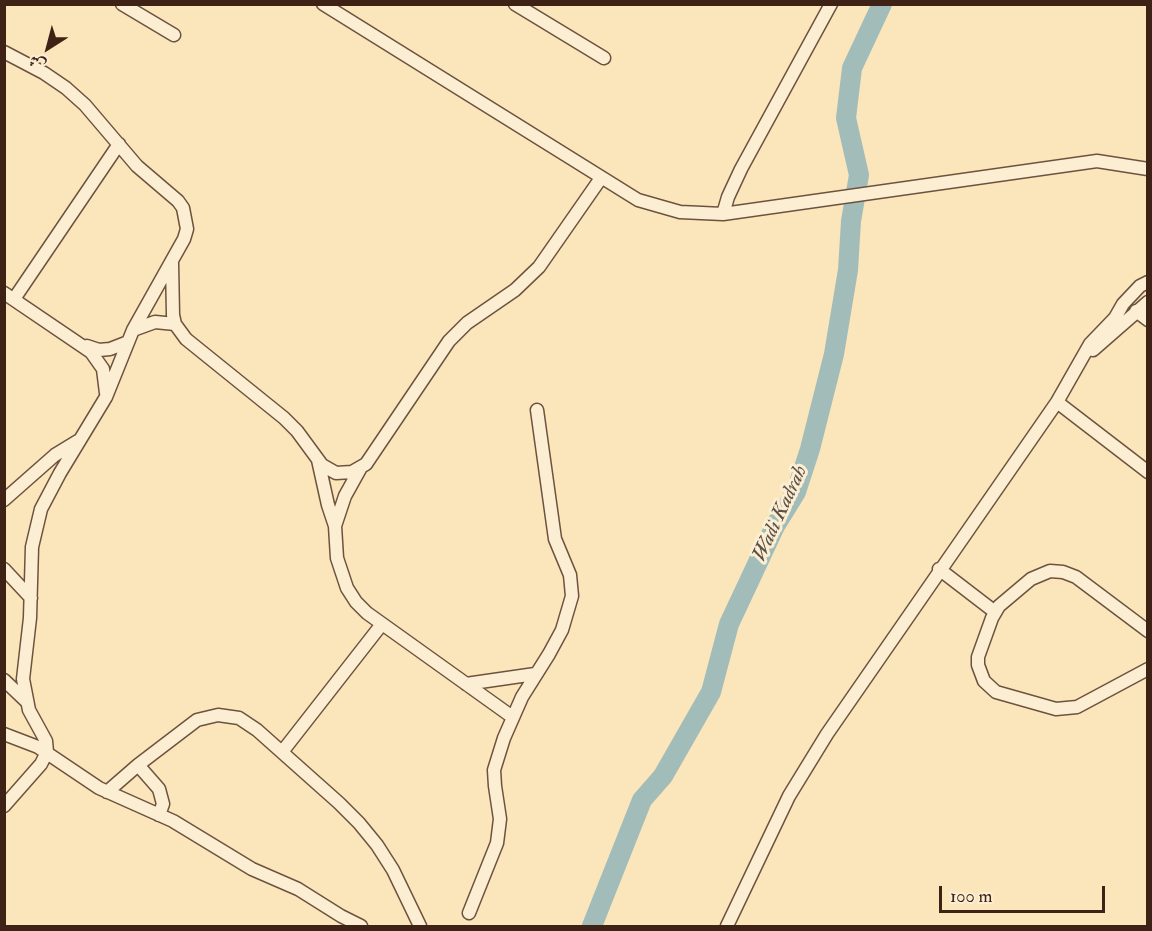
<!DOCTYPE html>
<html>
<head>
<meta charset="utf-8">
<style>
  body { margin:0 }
  #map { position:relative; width:1152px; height:931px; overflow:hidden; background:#fbe5ba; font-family:"IM FELL Double Pica",Amiri,serif }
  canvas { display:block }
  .frame { position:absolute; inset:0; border:6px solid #3e2216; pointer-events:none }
  .north { position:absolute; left:18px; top:18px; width:60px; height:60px; -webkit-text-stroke:4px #fceed2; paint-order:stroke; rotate:216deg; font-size:16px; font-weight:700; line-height:24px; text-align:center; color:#3e2216 }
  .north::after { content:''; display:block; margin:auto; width:21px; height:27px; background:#3e2216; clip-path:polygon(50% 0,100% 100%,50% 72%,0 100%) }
  .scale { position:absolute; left:939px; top:886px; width:166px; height:27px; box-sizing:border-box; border:3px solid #3e2216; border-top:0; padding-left:8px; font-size:18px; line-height:21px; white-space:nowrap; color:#3e2216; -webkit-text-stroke:4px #fceed2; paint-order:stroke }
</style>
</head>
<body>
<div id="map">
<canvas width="1152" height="931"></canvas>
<div class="frame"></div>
<div class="north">ش</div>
<div class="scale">100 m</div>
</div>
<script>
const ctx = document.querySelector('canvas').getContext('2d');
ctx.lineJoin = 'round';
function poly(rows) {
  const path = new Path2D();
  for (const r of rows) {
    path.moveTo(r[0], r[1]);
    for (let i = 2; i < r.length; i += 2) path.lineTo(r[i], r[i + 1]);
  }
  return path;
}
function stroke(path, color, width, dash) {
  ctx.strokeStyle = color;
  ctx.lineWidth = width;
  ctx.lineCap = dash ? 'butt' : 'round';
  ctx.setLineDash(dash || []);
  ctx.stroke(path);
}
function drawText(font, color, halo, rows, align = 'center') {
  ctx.font = font + ' "IM FELL Double Pica",serif';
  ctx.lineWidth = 6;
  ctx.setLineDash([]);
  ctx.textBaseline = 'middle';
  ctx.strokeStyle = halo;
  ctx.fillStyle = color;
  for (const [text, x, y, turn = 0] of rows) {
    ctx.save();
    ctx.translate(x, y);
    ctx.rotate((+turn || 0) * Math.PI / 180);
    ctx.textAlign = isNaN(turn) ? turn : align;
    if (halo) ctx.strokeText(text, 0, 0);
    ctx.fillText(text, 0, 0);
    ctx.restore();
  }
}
stroke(poly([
  [592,926,642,800,663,776,711,692,729,624,775,526,796,492,810,449,834,354,848,270,851,221,859,175,846,118,852,68,882,4]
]), '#a2bdb9', 20);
const minor = poly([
  [122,4,174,35],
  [323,4,638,200,680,212,723,214,1097,161,1148,169],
  [515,4,604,58],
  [4,52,44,73,66,88,85,105,137,166,178,201,183,208,187,229,184,239,133,330,106,397,60,473,41,509,32,547,30,618,23,679,29,710,46,741,47,752,41,764,4,806],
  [723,214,728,197,741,169,831,4],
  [172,263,173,315,175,324,186,339,284,418,297,431,322,465,336,473,352,472,366,464,449,341,467,323,515,290,539,267,601,178],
  [4,293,91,352,103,369,106,393],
  [14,299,119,144],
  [1136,311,1148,320],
  [133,330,155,322,175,324],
  [87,346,99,350,110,349,128,342],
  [1093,350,1148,302],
  [1057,402,1148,472],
  [318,460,328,505,335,526],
  [360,469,345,496,335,526,337,558,347,588,356,602,367,613,511,716],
  [4,500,55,455,78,441],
  [4,569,31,598],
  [939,569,995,612],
  [1148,631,1076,577,1063,572,1050,571,1031,579,999,606,992,618,978,657,978,665,984,681,996,692,1056,709,1077,707,1148,669],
  [4,680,26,701],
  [466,684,535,674],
  [4,734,38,747,99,788,173,821,252,869,298,889,341,916,361,926],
  [282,752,382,624],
  [138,765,159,789,163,804,159,815],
  [107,792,138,765,197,720,218,715,239,718,257,730,339,803,359,823,377,845,393,870,420,926],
  [469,913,497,843,500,819,495,786,494,770,504,738,522,697,549,654,562,630,572,596,570,575,555,539,537,410],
  [727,926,789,796,827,734,1057,402,1090,344,1115,318,1123,304,1140,286,1148,282]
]);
stroke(minor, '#6d533f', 15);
stroke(minor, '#fceed2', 12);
drawText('italic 20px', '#5c5047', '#fceed2', [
  ["Wadi Kadrah",781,514,-65]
]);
</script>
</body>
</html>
